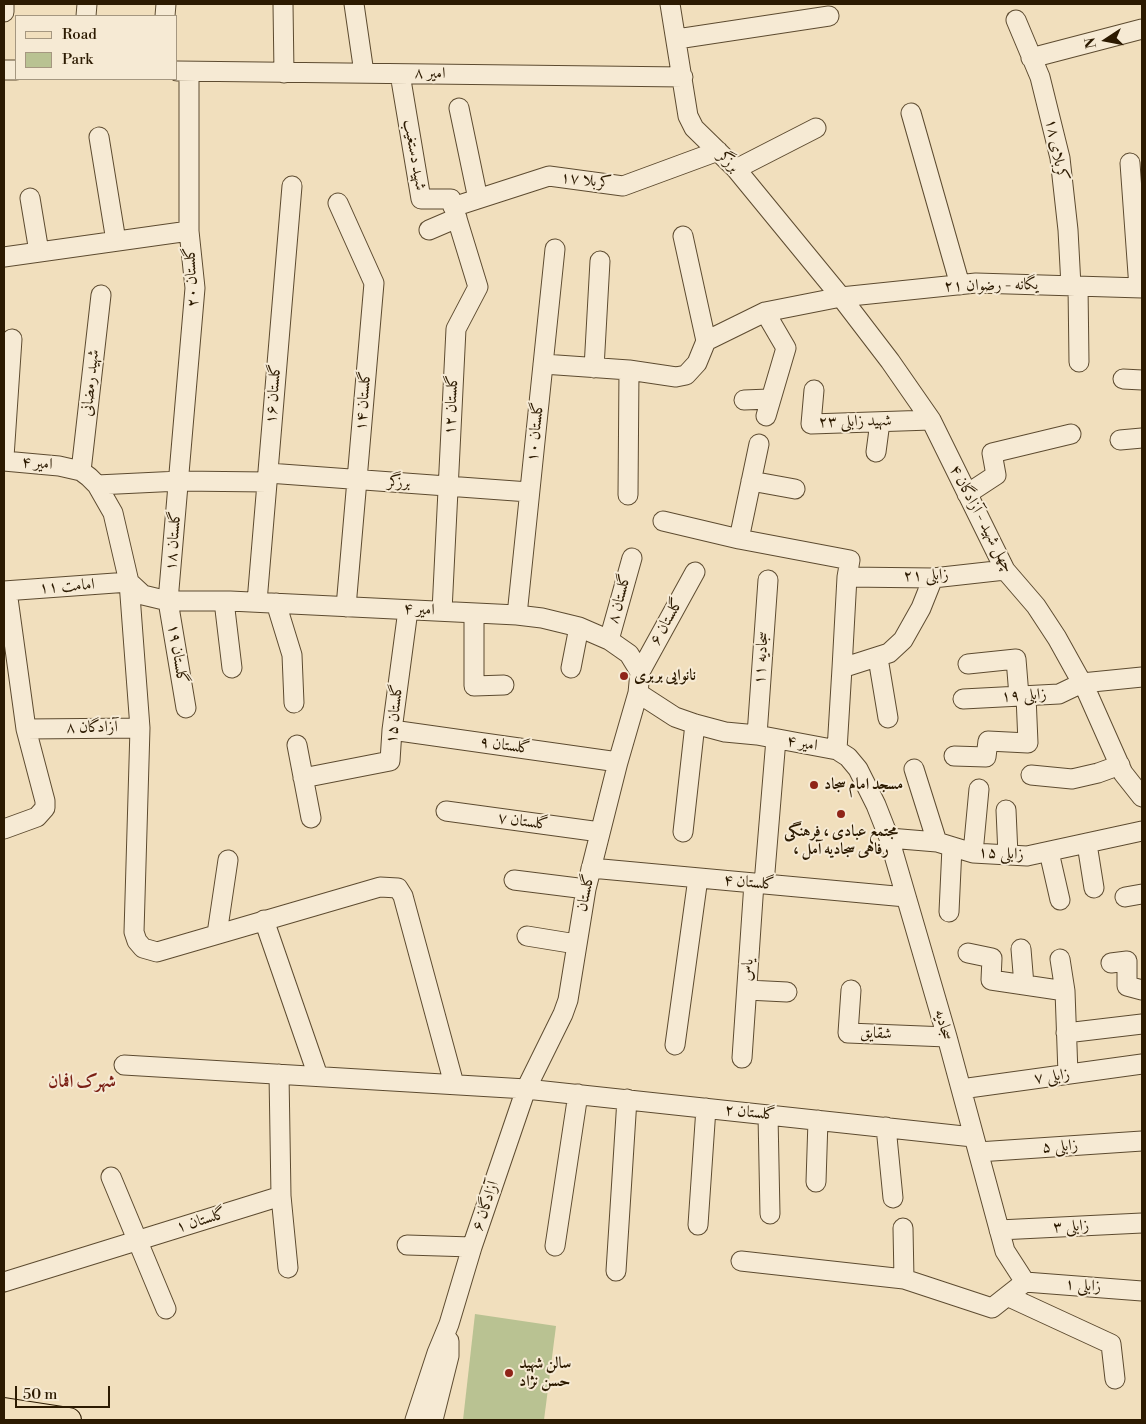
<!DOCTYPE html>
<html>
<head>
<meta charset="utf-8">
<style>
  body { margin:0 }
  #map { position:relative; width:1146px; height:1424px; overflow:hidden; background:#f1dfbd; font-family:"Libre Bodoni",serif }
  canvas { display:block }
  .frame { position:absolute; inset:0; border:5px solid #2c1a01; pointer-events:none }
  .legend { position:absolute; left:15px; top:15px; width:162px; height:65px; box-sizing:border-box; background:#f6ead4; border:1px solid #a59780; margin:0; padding:6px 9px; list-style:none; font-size:15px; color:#2c1a01 }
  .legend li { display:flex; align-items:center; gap:10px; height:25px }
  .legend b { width:25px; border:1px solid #a59780 }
  .north { position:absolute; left:1081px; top:15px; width:50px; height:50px; -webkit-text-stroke:4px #f6ead4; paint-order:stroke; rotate:259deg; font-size:14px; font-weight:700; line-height:20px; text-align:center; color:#2c1a01 }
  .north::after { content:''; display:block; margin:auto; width:18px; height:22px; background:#2c1a01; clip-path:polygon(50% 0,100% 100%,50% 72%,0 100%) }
  .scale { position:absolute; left:15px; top:1386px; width:95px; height:22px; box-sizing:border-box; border:2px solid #2c1a01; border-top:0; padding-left:6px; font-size:15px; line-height:18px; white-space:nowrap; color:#2c1a01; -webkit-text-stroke:4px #f6ead4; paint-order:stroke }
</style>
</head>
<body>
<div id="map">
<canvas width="1146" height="1424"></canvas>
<div class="frame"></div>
<ul class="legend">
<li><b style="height:6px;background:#f1dfbd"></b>Road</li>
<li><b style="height:14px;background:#b9c292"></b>Park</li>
</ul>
<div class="north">N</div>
<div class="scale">50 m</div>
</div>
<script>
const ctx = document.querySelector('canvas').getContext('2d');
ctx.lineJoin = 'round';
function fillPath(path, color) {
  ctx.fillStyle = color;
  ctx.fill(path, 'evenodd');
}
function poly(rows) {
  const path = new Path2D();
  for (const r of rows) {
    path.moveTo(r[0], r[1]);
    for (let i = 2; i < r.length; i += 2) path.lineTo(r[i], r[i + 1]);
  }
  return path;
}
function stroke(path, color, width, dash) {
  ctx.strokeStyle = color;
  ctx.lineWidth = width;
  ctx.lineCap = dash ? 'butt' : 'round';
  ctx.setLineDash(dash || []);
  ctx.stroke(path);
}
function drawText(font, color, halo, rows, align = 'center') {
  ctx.font = font + ' "Libre Bodoni",Amiri,serif';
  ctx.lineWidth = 4;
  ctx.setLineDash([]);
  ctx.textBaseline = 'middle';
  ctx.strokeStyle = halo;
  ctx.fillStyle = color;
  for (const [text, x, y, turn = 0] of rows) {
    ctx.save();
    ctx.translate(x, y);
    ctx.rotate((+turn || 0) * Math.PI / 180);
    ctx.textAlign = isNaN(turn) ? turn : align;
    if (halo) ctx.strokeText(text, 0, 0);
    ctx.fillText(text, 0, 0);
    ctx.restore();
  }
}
fillPath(poly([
  [475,1314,556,1326,544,1420,463,1420]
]), '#b9c292');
const minor = poly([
  [283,4,284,73],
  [354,4,364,73],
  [670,4,688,116,694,128,736,169,841,297,890,361,931,420,1005,570,1036,606,1057,638,1087,692,1123,773,1142,797],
  [4,12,4,4],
  [86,16,87,4],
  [165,16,166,4],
  [1016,20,1040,77,1060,158,1068,230,1071,286],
  [677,39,829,16],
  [1031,58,1142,29],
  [4,70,16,70],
  [177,71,683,77],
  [400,74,421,199,451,199,478,287,456,329,442,611],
  [459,108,478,199],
  [911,113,960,285],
  [99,137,116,241],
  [1130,163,1139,288],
  [736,169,816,128],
  [30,198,39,252],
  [338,203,374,283,346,607],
  [453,207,549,176,623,186,718,151],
  [429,230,457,218],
  [4,257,189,231],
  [1078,286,1079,362],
  [765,312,786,348,766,416],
  [706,341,765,312,841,297,976,283,1142,288],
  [543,364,629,370,676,377,686,375,697,363,706,341,683,236],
  [594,368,600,261],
  [1123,379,1142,380],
  [814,390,811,424,931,420],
  [744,400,769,399],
  [1120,440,1142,438],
  [876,452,880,422],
  [4,457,12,339],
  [4,461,59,466,81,471,89,477,97,485,113,513,129,582,143,595,168,601,230,601,517,615,542,618,579,627,609,640,629,654,640,672,638,693,618,762,586,889,568,1000,563,1014,526,1089,472,1247,449,1324,437,1353,415,1420],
  [81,471,101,295],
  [268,473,529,492],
  [751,481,795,489],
  [97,485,180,481,267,482],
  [967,494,996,475,992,453,1071,434],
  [628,495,629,370],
  [663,521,739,539,850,560,847,577,842,668],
  [739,539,759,444],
  [847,577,933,578,1005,570],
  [4,591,129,582,140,728,26,729,45,801,45,808,37,817,4,829],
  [7,591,26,729],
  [224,601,232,668],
  [257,602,292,186],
  [276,603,292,655,294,703],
  [474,613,474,686,504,685],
  [517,615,555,249],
  [609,640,632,558],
  [878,658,888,718],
  [968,664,1016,659,1019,696],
  [571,668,579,627],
  [640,672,695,572],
  [638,693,675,717,695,724,725,732,757,735,837,750,848,757,858,769,876,805,889,838,947,1037,1005,1251,1025,1282],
  [963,699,1059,694,1082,683,1142,677],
  [186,708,168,601,195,288,189,231,189,72],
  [140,728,134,932,137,941,143,948,157,952,380,887,398,888,403,896,454,1084],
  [392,730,618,762],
  [757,735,768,580],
  [297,745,311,818],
  [837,750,842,668,889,653,903,640,921,608,933,578],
  [954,756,986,757,988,741,1028,743,1026,696],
  [914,769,937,842],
  [1031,775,1072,779,1098,773,1120,765],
  [303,778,390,761,392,730,408,610],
  [1006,810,1008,855],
  [446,811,600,832],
  [683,832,695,724],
  [889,838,937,842,973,853,1027,856,1142,831],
  [1087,844,1094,888],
  [1049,852,1060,900],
  [973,853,979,789],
  [591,868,906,897],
  [514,880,586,889],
  [764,884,776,739],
  [1125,897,1142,894],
  [949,912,952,847],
  [264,920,318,1076],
  [217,934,228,860],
  [527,936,576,944],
  [1021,949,1024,985],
  [968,953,992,958,991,980,1065,991],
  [1060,959,1065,991,1068,1074],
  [1111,963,1127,961,1127,986,1142,990],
  [747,990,787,992],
  [851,990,848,1033,947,1037],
  [1066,1033,1142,1024],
  [675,1045,698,878],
  [742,1058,754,883],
  [124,1065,526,1089,973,1137],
  [961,1089,1142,1064],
  [768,1115,770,1214],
  [886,1127,893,1198],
  [978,1152,1142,1141],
  [111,1177,166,1309],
  [816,1182,818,1120],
  [281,1196,288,1268],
  [698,1225,706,1108],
  [903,1228,904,1279],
  [999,1230,1142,1223],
  [407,1245,472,1247],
  [555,1246,578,1094],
  [741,1261,904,1279,992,1308,1025,1282],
  [616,1271,627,1099],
  [4,1282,281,1196,279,1074],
  [1025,1282,1142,1291],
  [1007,1296,1111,1344,1115,1379],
  [433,1420,449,1356,449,1341]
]);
const major = poly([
  [4,1410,69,1420]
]);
stroke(minor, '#5d4b30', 21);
stroke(major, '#2c1a01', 26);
stroke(minor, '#f6ead4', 19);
stroke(major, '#f1dfbd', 24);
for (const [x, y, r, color] of [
  [624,676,5,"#8f2418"],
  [814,785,5,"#8f2418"],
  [841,814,5,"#8f2418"],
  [509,1373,5,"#8f2418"]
]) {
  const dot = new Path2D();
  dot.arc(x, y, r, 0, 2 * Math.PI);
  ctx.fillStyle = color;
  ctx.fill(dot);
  stroke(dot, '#f6ead4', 2);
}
drawText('16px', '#2c1a01', '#f6ead4', [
  ["امیر ۸",430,74,1],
  ["کربلای ۱۸",1056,150,79],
  ["شهید دستغیب",414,155,80],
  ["برزگر",728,162,47],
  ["کربلا ۱۷",586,181,7],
  ["گلستان ۲۰",192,277,-93],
  ["یگانه - رضوان ۲۱",991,286,-1],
  ["شهید رمضانی",91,383,-84],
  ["گلستان ۱۶",274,394,-85],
  ["گلستان ۱۴",364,401,-85],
  ["گلستان ۱۲",452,405,-87],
  ["شهید زابلی ۲۳",855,422,-1],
  ["گلستان ۱۰",536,432,-84],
  ["امیر ۴",37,464,5],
  ["برزگر",399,483,4],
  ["چهل شهید - آزادگان ۴",981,519,62],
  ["گلستان ۱۸",174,541,-85],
  ["زابلی ۲۱",926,576,-2],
  ["امامت ۱۱",67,587,-4],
  ["گلستان ۸",620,599,-75],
  ["امیر ۴",419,610,3],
  ["گلستان ۶",667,622,-61],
  ["گلستان ۱۹",177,654,81],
  ["سجادیه ۱۱",762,658,-86],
  ["زابلی ۱۹",1024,696,-3],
  ["گلستان ۱۵",395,714,-84],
  ["آزادگان ۸",92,728,-1],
  ["امیر ۴",802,744,10],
  ["گلستان ۹",505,746,8],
  ["گلستان ۷",523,822,8],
  ["زابلی ۱۵",1001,854,3],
  ["گلستان ۴",749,883,5],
  ["گلستان",586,893,-78],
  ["یاس",748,970,-86],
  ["سجادیه",943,1025,74],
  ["شقایق",876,1034,3],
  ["زابلی ۷",1052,1077,-8],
  ["گلستان ۲",750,1113,6],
  ["زابلی ۵",1060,1147,-4],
  ["آزادگان ۶",486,1206,-71],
  ["گلستان ۱",201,1221,-17],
  ["زابلی ۳",1071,1227,-3],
  ["زابلی ۱",1083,1286,4]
]);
drawText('bold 16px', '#2c1a01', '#f6ead4', [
  ["نانوایی بربری",634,676],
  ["مسجد امام سجاد",824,785],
  ["مجتمع عبادی ، فرهنگی",841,832,"center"],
  ["، رفاهی سجادیه آمل",841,850,"center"],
  ["سالن شهید",519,1364],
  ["حسن نژاد",519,1382]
], 'left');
drawText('bold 18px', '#7a1f14', '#f6ead4', [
  ["شهرک افمان",82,1083]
]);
</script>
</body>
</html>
